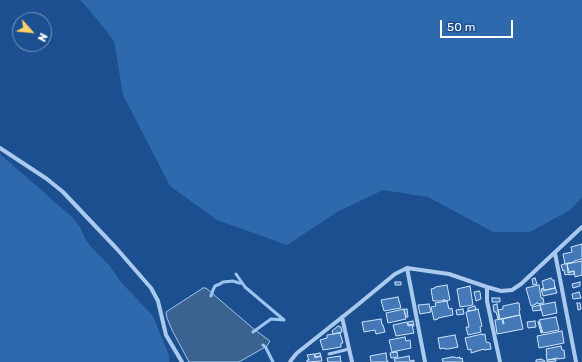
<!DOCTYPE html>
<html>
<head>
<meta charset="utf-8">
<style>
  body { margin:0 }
  #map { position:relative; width:582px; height:362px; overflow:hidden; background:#1b4f8f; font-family:Rubik,sans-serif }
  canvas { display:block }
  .north { position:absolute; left:12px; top:12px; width:40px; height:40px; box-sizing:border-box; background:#1b4f8f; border:1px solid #7695bc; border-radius:50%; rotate:117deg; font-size:11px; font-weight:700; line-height:16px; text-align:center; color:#fff }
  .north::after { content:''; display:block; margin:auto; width:14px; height:18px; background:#ffd166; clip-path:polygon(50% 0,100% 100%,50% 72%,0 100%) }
  .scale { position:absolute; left:440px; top:20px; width:73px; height:18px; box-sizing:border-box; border:2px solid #fff; border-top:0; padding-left:5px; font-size:12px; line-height:14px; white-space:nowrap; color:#fff; -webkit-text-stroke:3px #1b4f8f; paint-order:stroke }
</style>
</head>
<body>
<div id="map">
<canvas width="582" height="362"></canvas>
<div class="north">N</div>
<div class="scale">50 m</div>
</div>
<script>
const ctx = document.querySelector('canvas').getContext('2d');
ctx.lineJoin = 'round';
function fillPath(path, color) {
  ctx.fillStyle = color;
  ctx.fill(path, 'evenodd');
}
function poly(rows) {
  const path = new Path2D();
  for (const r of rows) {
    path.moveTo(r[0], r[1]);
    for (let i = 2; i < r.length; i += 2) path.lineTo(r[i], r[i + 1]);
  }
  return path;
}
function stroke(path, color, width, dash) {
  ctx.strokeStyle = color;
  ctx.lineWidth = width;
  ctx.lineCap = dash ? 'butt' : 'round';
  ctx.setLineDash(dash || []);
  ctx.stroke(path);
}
fillPath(poly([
  [80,0,582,0,582,197,570,210,530,232,493,232,428,197,383,190,337,212,287,245,217,220,170,186,123,95,114,41,91,12],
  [0,154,72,217,80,227,86,240,92,248,109,265,121,282,153,316,169,355,169,362,0,362]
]), '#2e69ad');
const water = poly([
  [203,288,206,288,255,330,270,341,267,346,239,362,189,362,172,330,167,318,166,312,203,288]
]);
fillPath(water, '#3c6290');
stroke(water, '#9cc4f0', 1);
stroke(poly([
  [236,274,245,287,284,320,271,319,253,332],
  [211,296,213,290,215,286,220,284,223,282,233,281,239,283,241,283],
  [263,345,266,348,273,362]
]), '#9cc4f0', 3);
const building = poly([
  [582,244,582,259,574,261,574,262,565,264,563,254,572,252,571,247,582,244],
  [582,261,582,275,575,277,574,271,569,272,567,264,582,261],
  [568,263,567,264,568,273,574,271,574,274,569,275,569,274,565,275,564,270,563,271,561,265,568,263],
  [535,278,537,284,533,285,532,279,535,278],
  [551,278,552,280,554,280,555,288,544,290,542,281,551,278],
  [395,282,401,282,401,285,395,285,395,282],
  [580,282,580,286,573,288,572,284,580,282],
  [447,285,450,300,444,301,444,299,443,301,433,301,431,289,435,288,435,287,447,285],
  [539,285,541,298,543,298,544,303,538,304,538,303,536,303,536,304,531,306,526,288,539,285],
  [470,286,473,305,460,307,457,289,470,286],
  [555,287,557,293,543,296,541,289,543,288,543,291,555,288,555,287],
  [479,291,480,292,481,299,476,301,474,292,479,291],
  [579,292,581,298,573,299,572,294,579,292],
  [398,297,401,308,384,311,381,300,398,297],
  [492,298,500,298,500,302,492,302,492,298],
  [447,301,449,309,452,308,453,315,438,318,438,319,434,320,431,307,436,306,435,303,447,301],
  [555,302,557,313,543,316,540,305,555,302],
  [517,303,519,303,520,310,519,310,520,315,500,319,498,310,503,309,503,306,517,303],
  [577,303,580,303,581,309,578,310,577,303],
  [429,304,431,312,420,314,418,305,429,304],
  [497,304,499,318,498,319,496,312,494,312,493,305,497,304],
  [540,305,541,310,533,311,532,307,540,305],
  [475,306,476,310,468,311,468,308,475,306],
  [404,309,406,319,388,323,386,313,404,309],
  [407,309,408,317,406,317,404,310,407,309],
  [463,309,464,314,457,315,456,310,463,309],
  [478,309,482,326,480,327,481,332,468,335,466,327,469,327,466,312,478,309],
  [520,315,523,329,497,334,495,320,502,319,503,324,504,324,503,319,520,315],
  [556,317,559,330,543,333,539,320,556,317],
  [381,319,382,325,383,325,385,332,376,334,375,330,364,332,362,322,381,319],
  [413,321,414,326,413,326,412,324,408,325,408,322,413,321],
  [535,321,536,327,528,328,527,322,535,321],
  [407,322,408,326,412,325,414,333,396,336,393,325,407,322],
  [538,322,539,322,542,333,541,333,538,322],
  [338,326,341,327,342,332,333,334,332,331,338,326],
  [562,331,564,343,539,348,537,336,562,331],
  [340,333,343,343,341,343,341,347,323,350,320,340,327,338,327,335,340,333],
  [482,334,482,335,485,334,486,342,490,343,491,349,484,350,484,349,471,353,471,349,468,350,465,338,482,334],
  [455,335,458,347,448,349,445,349,444,348,440,349,438,338,455,335],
  [405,337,406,341,410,340,411,348,392,352,389,340,405,337],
  [561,346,562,350,564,350,565,358,558,359,558,358,547,360,546,354,547,354,546,349,561,346],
  [397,352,398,357,391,358,390,353,397,352],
  [320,353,321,356,315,357,315,354,320,353],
  [386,353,387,361,388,361,388,362,371,362,370,356,386,353],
  [314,354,315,358,321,356,322,361,307,362,307,360,309,360,307,355,314,354],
  [340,356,341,362,328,362,327,358,340,356],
  [409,356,410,361,414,360,414,362,395,362,394,359,409,356],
  [452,357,455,357,456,358,460,357,460,359,462,358,463,362,443,362,442,359,452,357],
  [541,359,542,360,544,360,545,362,536,362,536,360,541,359],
  [556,359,556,361,547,362,547,360,556,359]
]);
fillPath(building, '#4478b7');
stroke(building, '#cfe3fa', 1);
stroke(poly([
  [329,354,349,349]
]), '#a9c9ee', 3);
stroke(poly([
  [0,148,47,179,63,192,117,249,151,288,158,301,166,335,182,362],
  [555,253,576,362],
  [407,268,425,362],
  [487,287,487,301,500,362],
  [342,317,352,362],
  [290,362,292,359,297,353,355,307,395,274,407,268,449,274,487,287,501,291,512,290,521,284,582,227]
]), '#a9c9ee', 4);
</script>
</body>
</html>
